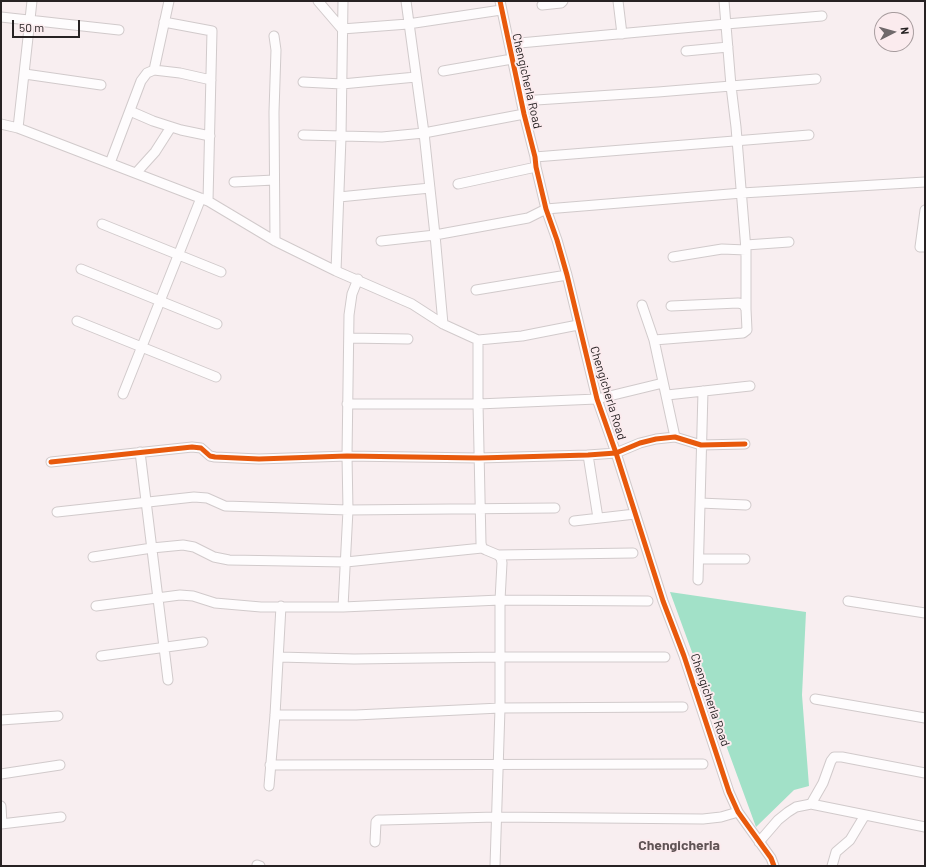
<!DOCTYPE html>
<html>
<head>
<meta charset="utf-8">
<style>
  body { margin:0 }
  #map { position:relative; width:926px; height:867px; overflow:hidden; background:#f8eef0; font-family:Barlow,sans-serif }
  canvas { display:block }
  .frame { position:absolute; inset:0; border:2px solid #272223; pointer-events:none }
  .north { position:absolute; left:874px; top:12px; width:40px; height:40px; box-sizing:border-box; background:#fbebee; border:1px solid #a69b9d; border-radius:50%; rotate:84deg; font-size:11px; font-weight:700; line-height:16px; text-align:center; color:#272223 }
  .north::after { content:''; display:block; margin:auto; width:14px; height:18px; background:#70696b; clip-path:polygon(50% 0,100% 100%,50% 72%,0 100%) }
  .scale { position:absolute; left:12px; top:20px; width:68px; height:18px; box-sizing:border-box; border:2px solid #272223; border-top:0; padding-left:5px; font-size:12px; line-height:14px; white-space:nowrap; color:#272223; -webkit-text-stroke:3px #fbebee; paint-order:stroke }
</style>
</head>
<body>
<div id="map">
<canvas width="926" height="867"></canvas>
<div class="frame"></div>
<div class="north">N</div>
<div class="scale">50 m</div>
</div>
<script>
const ctx = document.querySelector('canvas').getContext('2d');
ctx.lineJoin = 'round';
function fillPath(path, color) {
  ctx.fillStyle = color;
  ctx.fill(path, 'evenodd');
}
function poly(rows) {
  const path = new Path2D();
  for (const r of rows) {
    path.moveTo(r[0], r[1]);
    for (let i = 2; i < r.length; i += 2) path.lineTo(r[i], r[i + 1]);
  }
  return path;
}
function stroke(path, color, width, dash) {
  ctx.strokeStyle = color;
  ctx.lineWidth = width;
  ctx.lineCap = dash ? 'butt' : 'round';
  ctx.setLineDash(dash || []);
  ctx.stroke(path);
}
function drawText(font, color, halo, rows, align = 'center') {
  ctx.font = font + ' Barlow,sans-serif';
  ctx.lineWidth = 4;
  ctx.setLineDash([]);
  ctx.textBaseline = 'middle';
  ctx.strokeStyle = halo;
  ctx.fillStyle = color;
  for (const [text, x, y, turn = 0] of rows) {
    ctx.save();
    ctx.translate(x, y);
    ctx.rotate((+turn || 0) * Math.PI / 180);
    ctx.textAlign = isNaN(turn) ? turn : align;
    if (halo) ctx.strokeText(text, 0, 0);
    ctx.fillText(text, 0, 0);
    ctx.restore();
  }
}
fillPath(poly([
  [670,592,806,612,802,695,809,786,794,790,756,827]
]), '#a2e1c8');
const minor = poly([
  [318,1,342,29,408,24,501,10],
  [406,1,424,133,435,235,443,324],
  [500,1,524,114,535,157,536,167,546,209,557,240,567,275,597,399,616,453,663,601,684,656,729,792,738,812,771,858,774,866],
  [618,1,622,34],
  [542,5,561,3,563,1],
  [1,17,119,30],
  [164,22,212,31,208,201],
  [274,36,276,50,274,112,275,241],
  [509,44,726,24,822,16],
  [686,51,728,47],
  [154,70,169,1],
  [443,71,512,59],
  [25,74,101,85],
  [303,82,342,84,416,77],
  [521,101,658,92,731,86,724,1],
  [130,111,153,121,181,130,210,136],
  [1,124,18,128,208,201,275,241,336,271,412,304,443,324,478,340,522,336,578,325],
  [18,128,32,1],
  [303,135,382,137,424,133,524,114],
  [535,157,809,135],
  [110,163,141,81,147,73,154,70,180,73,211,80],
  [136,173,155,152,171,127],
  [234,182,274,180],
  [458,184,536,167],
  [339,197,430,188],
  [925,210,920,247,925,247],
  [102,224,221,272],
  [381,241,435,235,528,218,546,209,742,193,925,182],
  [746,245,789,242],
  [673,257,722,249,746,250,736,127,731,86,816,79],
  [81,269,217,324],
  [336,271,341,137,343,1],
  [476,290,567,275],
  [642,305,654,340,675,437],
  [746,309,746,250],
  [77,321,216,377],
  [349,338,408,339],
  [478,340,478,404,481,543,482,548,486,550,498,555,501,558,502,563,500,600,500,708,495,866],
  [654,340,743,333,747,330,746,309,743,304,738,303,671,306],
  [123,394,201,198],
  [667,395,750,386],
  [347,404,478,404,597,399,663,383],
  [140,452,168,680],
  [588,455,598,518],
  [51,462,192,447,201,448,210,456,215,457,259,459,347,456,479,458,588,455,616,453,640,443,656,439,675,437,701,445,745,444],
  [700,503,746,505],
  [57,512,194,497,207,498,225,506,348,510,555,508],
  [574,521,635,514],
  [498,555,633,553],
  [93,557,152,548,183,545,194,547,214,557,229,560,346,562,482,548],
  [699,559,745,559],
  [698,580,703,391],
  [848,601,925,613],
  [96,606,180,595,193,596,215,603,261,607,343,607,500,600,648,601],
  [343,607,348,510,347,456,349,315,352,294,358,279],
  [101,656,203,642],
  [279,657,354,659,499,657,665,657],
  [815,699,925,718],
  [275,715,356,715,500,708,683,707],
  [1,720,58,716],
  [270,765,703,764],
  [1,774,60,765],
  [269,786,275,715,281,606],
  [811,804,823,783,831,761,834,757,842,757,925,773],
  [1,806,2,824],
  [1,824,61,817],
  [375,842,376,822,378,820,383,820,496,817,703,819,721,817,738,812],
  [759,842,778,820,788,812,796,807,811,804,925,827],
  [257,865,260,866],
  [832,866,836,852,850,840,865,815]
]);
stroke(minor, '#d1cacb', 11);
stroke(minor, '#fefcfd', 9);
stroke(poly([
  [500,1,524,114,535,157,536,167,546,209,557,240,567,275,597,399,616,453,663,601,684,656,729,792,738,812,771,858,774,866],
  [51,462,192,447,201,448,210,456,215,457,259,459,347,456,479,458,588,455,616,453,640,443,656,439,675,437,701,445,745,444]
]), '#e8590c', 5);
drawText('12px', '#272223', '#fbebee', [
  ["Chengicherla Road",527,81,77],
  ["Chengicherla Road",608,393,73],
  ["Chengicherla Road",710,700,71]
]);
drawText('bold 14px', '#605355', '#fbebee', [
  ["Chengicherla",679,845]
]);
</script>
</body>
</html>
